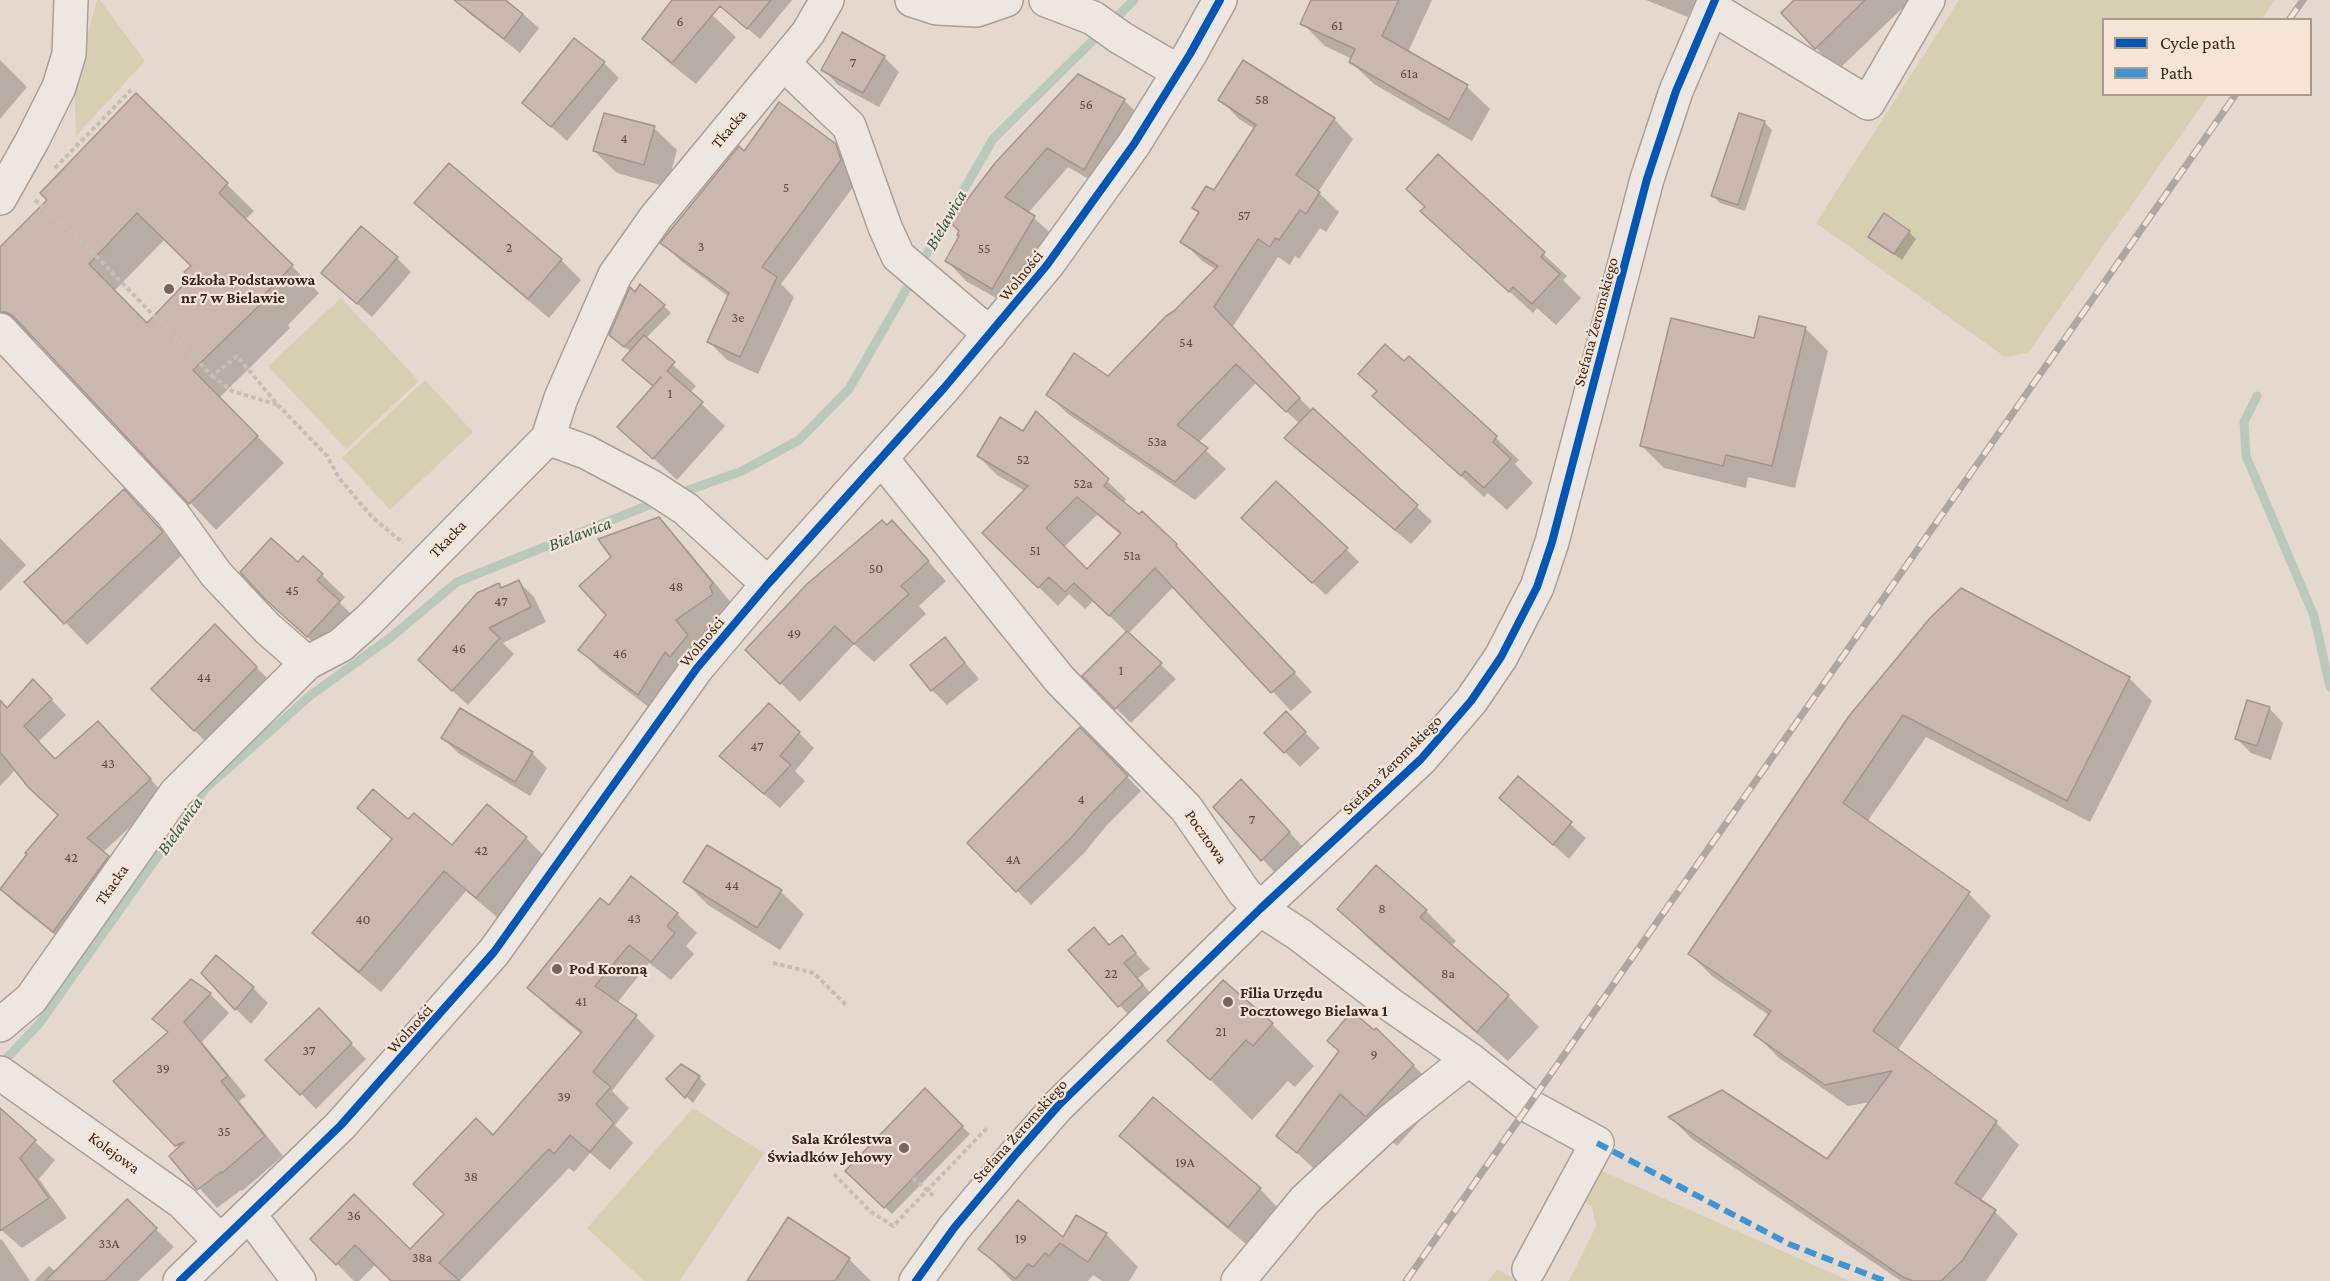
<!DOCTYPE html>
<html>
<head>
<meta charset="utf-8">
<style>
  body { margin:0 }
  #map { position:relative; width:2330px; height:1281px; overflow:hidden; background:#e5d9cf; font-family:"Crimson Pro",serif }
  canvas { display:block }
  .legend { position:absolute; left:2102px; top:18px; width:210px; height:78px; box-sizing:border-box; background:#f5e5d6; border:2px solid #aa998d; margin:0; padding:8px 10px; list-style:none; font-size:18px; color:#3a261f }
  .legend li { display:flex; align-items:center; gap:12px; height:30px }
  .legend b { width:30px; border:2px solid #aa998d }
</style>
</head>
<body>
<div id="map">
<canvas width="2330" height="1281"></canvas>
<ul class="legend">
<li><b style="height:8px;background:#0057b8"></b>Cycle path</li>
<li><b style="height:8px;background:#3e95d5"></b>Path</li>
</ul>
</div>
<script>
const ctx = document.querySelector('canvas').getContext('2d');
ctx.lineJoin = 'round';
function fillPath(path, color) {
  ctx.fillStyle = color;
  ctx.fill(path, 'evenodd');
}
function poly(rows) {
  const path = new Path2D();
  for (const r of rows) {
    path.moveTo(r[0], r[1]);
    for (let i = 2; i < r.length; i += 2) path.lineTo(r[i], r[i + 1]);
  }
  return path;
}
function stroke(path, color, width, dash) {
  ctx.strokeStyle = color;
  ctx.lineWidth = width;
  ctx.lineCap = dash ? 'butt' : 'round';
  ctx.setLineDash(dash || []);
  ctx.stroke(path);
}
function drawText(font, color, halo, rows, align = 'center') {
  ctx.font = font + ' "Crimson Pro",serif';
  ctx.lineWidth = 4.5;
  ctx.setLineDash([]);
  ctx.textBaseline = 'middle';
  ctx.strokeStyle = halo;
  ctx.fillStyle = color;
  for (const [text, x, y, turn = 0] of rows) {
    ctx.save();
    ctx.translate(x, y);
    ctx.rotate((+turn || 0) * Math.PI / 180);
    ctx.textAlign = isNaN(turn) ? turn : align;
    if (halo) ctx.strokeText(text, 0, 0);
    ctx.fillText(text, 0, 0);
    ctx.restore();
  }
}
fillPath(poly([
  [97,0,100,0,145,61,76,136,74,83],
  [1959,0,2275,0,2262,19,2104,20,2104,94,2209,95,2028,353,2005,357,1816,223],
  [341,298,419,381,346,449,268,366],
  [425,380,473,432,390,510,342,458],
  [693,1108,764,1153,680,1281,644,1281,587,1228],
  [1602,1171,1850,1281,1569,1281,1596,1226,1592,1207,1584,1202],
  [1497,1269,1519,1281,1488,1281]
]), '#d7cfb2');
fillPath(poly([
  [456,0,507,0,539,28,520,53,470,14],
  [674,0,696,0,736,37,696,84,667,61,644,39],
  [714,0,792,0,760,39],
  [1313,0,1432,0,1408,52,1467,87,1490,109,1472,141,1374,84,1351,62,1352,59,1325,46,1302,23],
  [1646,0,1696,0,1688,17],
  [1796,0,1911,0,1838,70,1816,48],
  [884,57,899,72,879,107,838,85,823,69],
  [0,60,27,87,0,119],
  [1244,62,1334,119,1353,139,1318,192,1339,212,1326,232,1320,228,1299,259,1295,256,1290,265,1278,257,1232,328,1312,411,1313,410,1432,521,1411,544,1301,453,1286,438,1300,424,1256,383,1198,443,1226,469,1195,500,1068,414,1048,395,1108,378,1217,270,1202,261,1182,241,1200,214,1194,207,1214,193,1255,129,1239,119,1220,99],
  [604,63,619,78,567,141,525,103],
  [1078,76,1124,100,1143,119,1104,188,1068,167,1028,213,1054,236,1012,307,966,281,947,261],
  [136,96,254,211,245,220,319,293,288,325,290,328,219,398,284,463,216,530,38,341,33,338,20,340,0,320,0,249,49,200],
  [165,239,192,266,192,278,147,324,114,291],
  [1764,122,1772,130,1745,211,1720,203,1713,196],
  [654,128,677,150,667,187,617,173,594,151],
  [835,145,854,164,859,179,781,284,794,297,758,374,727,360,709,342,729,297,681,261,662,243,744,153],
  [1438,156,1567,276,1563,280,1581,298,1556,325,1537,308,1533,313,1422,211,1426,207],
  [449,165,561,260,581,280,549,318,436,223,416,203],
  [1909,232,1916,239,1902,260,1870,237],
  [397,258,411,272,372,317,323,273],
  [635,294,664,306,671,313,645,339,696,386,690,393,725,426,677,480,620,427,654,388,624,360,631,352,618,342],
  [1805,328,1828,351,1795,488,1748,477,1746,488,1664,468,1642,446,1755,340],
  [1374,396,1496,438,1519,460,1515,464,1533,483,1507,510,1488,493,1484,497],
  [978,456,1107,481,1126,499,1123,503,1176,545,1312,692,1291,711,1174,586,1128,634,1176,679,1131,723,1084,676,1127,633,1094,600,1085,609,1069,594,1058,606,984,533,1025,491,997,475],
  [1097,515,1121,535,1087,571,1064,547],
  [145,513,183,554,87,645,27,582],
  [658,519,679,540,733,605,732,615,695,641,708,656,659,715,601,671,580,650,608,615],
  [887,526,910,541,946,581,919,606,926,614,874,662,854,644,800,702,747,650],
  [1256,531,1346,549,1359,562,1326,595],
  [0,538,26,565,0,591],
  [298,565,322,575,345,597,340,603,361,624,330,658,290,621],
  [518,581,534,597,546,622,503,643,514,654,468,705,435,675,498,585,503,589],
  [1961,590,2129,678,2152,701,2090,822,1926,737,1867,822,1969,894,1991,916,1897,1051,1996,1123,2019,1145,1980,1202,1995,1212,2018,1234,1986,1281,1901,1281,1692,1139,1670,1117,1827,1161,1871,1102,1848,1106,1779,1058,1756,1035,1770,1016,1712,976,1690,954],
  [215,626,279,690,217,753,153,689],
  [945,639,979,679,947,705,932,690],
  [48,696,66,715,38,742,56,761,113,738,165,795,102,853,123,872,69,946,16,904,1,889,60,815,16,769,0,786,0,718],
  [2269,708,2283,723,2271,760,2251,753,2237,739],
  [1286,713,1320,748,1300,767,1266,733],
  [1080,729,1141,791,1106,826,1085,852,1031,905,970,843],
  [799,733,814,748,795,771,805,781,780,808,737,771],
  [443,738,532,753,547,768,530,796,458,753],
  [1518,778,1586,838,1569,859,1501,798],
  [1256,796,1304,848,1277,875,1215,807],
  [359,808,408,821,452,848,526,838,547,859,498,918,466,891,381,992,335,954,314,933,393,840],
  [685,882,781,892,804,914,780,950,708,905],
  [609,907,677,914,697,933,686,946,694,954,671,980,649,963,617,1003,636,1017,655,1036,612,1091,629,1108,615,1125,633,1143,610,1170,590,1153,574,1172,569,1168,460,1281,393,1281,376,1264,359,1281,354,1281,312,1239,410,1251,446,1215,493,1137,582,1035,548,1007,529,988],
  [1339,909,1426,911,1456,941,1451,946,1508,996,1539,1027,1508,1061,1369,939],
  [1121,937,1150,969,1138,978,1157,1001,1134,1021,1070,951,1110,946],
  [1224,982,1272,1024,1314,1066,1295,1087,1288,1081,1252,1120,1170,1041],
  [253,988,268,1003,251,1024,236,1009],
  [210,994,229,1013,202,1042,246,1096,239,1101,283,1156,242,1191,241,1190,217,1208,171,1156,179,1148,116,1081,169,1034,155,1019],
  [319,1010,366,1059,316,1109,268,1060],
  [1375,1032,1393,1045,1443,1095,1397,1146,1370,1123,1328,1182,1278,1135],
  [699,1077,706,1084,693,1103,668,1079],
  [925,1091,970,1134,892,1214,847,1171],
  [0,1110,55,1160,39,1179,67,1218,22,1248,0,1229],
  [1121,1136,1260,1189,1282,1212,1252,1249,1144,1159],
  [127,1201,174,1247,138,1281,34,1281,49,1266,56,1272],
  [1106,1234,1138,1267,1129,1281,1102,1281,1093,1275,1088,1281,1012,1281,981,1249],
  [0,1239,3,1241,30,1281,0,1281],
  [849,1259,871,1281,752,1281]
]), '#0003');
stroke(poly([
  [2257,396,2244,422,2246,456,2314,616,2330,687],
  [678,494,742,471,799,440,849,389,993,139,1134,0],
  [5,1060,39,1024,206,788,311,695,390,638,457,582,659,501]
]), '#bac9bc', 9);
const building = poly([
  [454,0,505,0,523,14,504,39,454,0],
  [672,0,771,0,747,29,720,6,672,63,642,39,672,0],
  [1311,0,1399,0,1382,36,1468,85,1449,120,1349,62,1355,49,1300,24,1311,0],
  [1794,0,1865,0,1815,49,1781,13,1794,0],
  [842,32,885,56,863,93,821,70,842,32],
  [574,38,605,62,551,127,522,103,574,38],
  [1243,60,1335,118,1296,175,1320,192,1306,214,1300,210,1279,240,1275,238,1270,247,1258,239,1214,307,1300,398,1286,412,1236,364,1177,425,1208,448,1175,482,1046,395,1074,353,1108,376,1166,316,1174,311,1218,266,1180,242,1199,212,1192,208,1206,186,1214,190,1256,125,1218,100,1243,60],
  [1078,74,1125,99,1084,170,1047,148,1005,197,1035,216,992,289,945,261,959,236,957,235,959,231,950,222,995,163,1078,74],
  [136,93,228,183,219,193,293,265,262,297,265,300,193,370,258,436,189,504,14,317,6,312,0,312,0,247,47,200,40,193,136,93],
  [137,213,191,266,184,272,190,278,147,323,89,264,137,213],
  [779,102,836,144,841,160,762,267,777,277,740,357,707,342,729,293,660,243,739,146,744,151,779,102],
  [604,113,655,126,644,165,593,151,604,113],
  [1739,113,1765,121,1738,205,1711,196,1739,113],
  [1438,154,1545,252,1541,257,1560,274,1532,304,1513,287,1509,292,1420,211,1425,207,1406,189,1438,154],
  [449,163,562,259,528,299,414,203,449,163],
  [1884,213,1910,231,1894,254,1868,237,1884,213],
  [361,226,398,257,357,304,321,273,361,226],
  [640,284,665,305,624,347,609,335,630,287,635,292,640,284],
  [1759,316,1806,327,1772,466,1726,455,1723,466,1640,446,1671,318,1754,338,1759,316],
  [644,335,675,362,667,371,703,402,653,459,617,427,661,377,653,386,622,360,644,335],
  [1385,344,1404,361,1409,356,1497,436,1493,442,1511,459,1484,488,1465,471,1461,476,1372,396,1377,391,1358,374,1385,344],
  [1313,408,1418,505,1395,530,1284,438,1313,408],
  [1036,411,1109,479,1104,486,1139,514,1142,511,1177,544,1176,546,1295,672,1271,693,1155,568,1109,616,1074,583,1065,592,1049,577,1038,588,982,533,1028,486,977,456,1000,417,1023,431,1036,411],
  [1077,497,1121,533,1087,569,1046,528,1077,497],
  [1276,481,1348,548,1312,583,1241,518,1276,481],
  [124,489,163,532,64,624,24,582,124,489],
  [659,517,713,583,710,587,713,594,676,620,688,635,670,657,665,652,638,695,578,650,606,615,579,586,611,557,598,539,659,517],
  [882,520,887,525,892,520,929,561,901,586,909,594,854,644,835,626,780,684,745,650,807,584,882,520],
  [271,538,298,562,303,556,323,574,317,580,340,601,307,637,265,599,240,572,271,538],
  [519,580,531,607,489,628,500,638,452,691,418,660,477,593,499,583,501,588,519,580],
  [1961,588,2130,677,2067,801,1903,715,1843,803,1970,892,1873,1031,1997,1121,1955,1183,1996,1210,1962,1261,1941,1281,1913,1281,1903,1277,1668,1117,1722,1090,1827,1159,1892,1071,1825,1085,1754,1035,1771,1011,1688,954,1849,716,1930,618,1961,588],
  [215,624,257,667,194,731,151,689,215,624],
  [1127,631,1162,663,1115,709,1082,676,1127,631],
  [945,637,965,663,931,691,910,665,945,637],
  [33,679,52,699,24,726,55,759,98,721,151,779,87,838,109,856,53,932,0,889,27,854,25,853,58,815,29,788,0,752,0,700,7,708,33,679],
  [2247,700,2270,707,2257,746,2235,739,2247,700],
  [769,703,800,732,780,756,791,765,764,794,719,756,769,703],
  [460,708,533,752,515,782,441,738,460,708],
  [1286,711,1306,732,1284,753,1264,733,1286,711],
  [1080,727,1128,776,1093,812,1071,838,1016,892,967,843,1080,727],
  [1518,776,1572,822,1553,845,1499,798,1518,776],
  [1241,779,1290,832,1261,861,1213,807,1241,779],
  [373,789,408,819,414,813,452,845,487,804,527,837,476,898,444,871,359,972,312,933,392,839,357,808,373,789],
  [707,845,782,890,757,928,683,882,707,845],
  [1376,865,1427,910,1420,917,1509,995,1477,1032,1337,909,1376,865],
  [631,876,678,913,667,926,675,933,651,962,629,945,595,986,637,1015,593,1072,611,1087,596,1104,614,1123,590,1152,570,1135,554,1154,549,1149,439,1263,460,1281,391,1281,355,1245,336,1265,310,1239,354,1194,410,1249,444,1214,413,1184,476,1118,493,1135,582,1032,527,988,600,898,609,905,631,876],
  [1094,927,1109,945,1122,935,1136,953,1124,963,1143,985,1118,1007,1068,950,1094,927],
  [216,955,254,987,235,1010,201,973,216,955],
  [191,979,211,993,184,1022,228,1076,221,1081,265,1136,222,1173,221,1172,197,1190,169,1156,184,1142,175,1146,113,1081,168,1032,152,1019,191,979],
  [1223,980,1273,1023,1253,1046,1246,1040,1210,1080,1167,1041,1223,980],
  [319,1008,352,1043,300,1095,265,1060,319,1008],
  [1352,1011,1374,1030,1376,1028,1414,1065,1366,1117,1340,1094,1297,1153,1276,1136,1339,1051,1327,1041,1352,1011],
  [681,1064,700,1076,685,1098,666,1079,681,1064],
  [925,1088,963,1126,884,1208,845,1171,925,1088],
  [1153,1097,1261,1188,1228,1227,1119,1136,1153,1097],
  [0,1108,36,1140,20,1158,49,1198,0,1231,0,1108],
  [127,1199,157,1228,105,1281,45,1281,127,1199],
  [1018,1200,1063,1237,1076,1215,1107,1233,1088,1262,1060,1243,1049,1256,1045,1253,1033,1267,1028,1264,1016,1279,978,1249,1018,1200],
  [788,1217,850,1258,835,1281,747,1281,788,1217]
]);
fillPath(building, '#c9b7b0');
stroke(building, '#a5948e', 1.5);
const minor = poly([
  [912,0,937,8,977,10,1006,0],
  [1046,0,1093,18,1121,38,1179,72],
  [1712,8,1868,103,1928,0],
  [783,63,849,126,885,227,898,256,990,334],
  [0,198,32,141,59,87,69,54,71,0],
  [0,330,172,513,216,574,267,628,307,663],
  [548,438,586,452,652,487,686,509,768,584],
  [881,458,1060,680,1186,808,1244,892,1260,909,1300,935,1391,1005,1469,1059,1529,1106,1597,1143,1529,1269],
  [0,1025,31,999,176,793,307,663,341,645,369,620,548,438,561,398,615,275,656,217,808,33,827,0],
  [0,1073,182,1202,221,1242],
  [249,1214,299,1281],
  [180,1281,341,1125,494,952,697,668,768,584,944,388,1047,265,1134,144,1190,54,1220,0],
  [916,1281,954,1228,1016,1154,1058,1106,1260,909,1421,759,1471,701,1501,657,1537,587,1552,542,1647,179,1676,91,1715,0],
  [1238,1281,1305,1200,1388,1123,1469,1059]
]);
stroke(minor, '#aa9f98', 36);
stroke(poly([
  [55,168,131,90],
  [35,200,99,259,212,376,237,356,278,405,327,456,339,478,372,517,403,543],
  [212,376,232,391,278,405],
  [773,963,814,973,848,1007],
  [834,1174,871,1212,893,1226,987,1128],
  [913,1178,935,1197]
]), '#c6bdb8', 4, [4.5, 3]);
stroke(minor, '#eee7e1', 33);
const rail = poly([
  [2289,20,2303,0],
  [1406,1281,2236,94]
]);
stroke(rail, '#ada6a1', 7);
stroke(rail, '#f5e5d6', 4.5, [14]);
stroke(poly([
  [1597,1143,1789,1244,1885,1281]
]), '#3e95d5', 6, [12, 6]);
stroke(poly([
  [180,1281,341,1125,494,952,697,668,768,584,944,388,1047,265,1134,144,1190,54,1220,0],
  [916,1281,954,1228,1016,1154,1058,1106,1260,909,1421,759,1471,701,1501,657,1537,587,1552,542,1647,179,1676,91,1715,0]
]), '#0057b8', 8);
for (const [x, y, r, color] of [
  [169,289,6,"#76655d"],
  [557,969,6,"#76655d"],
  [1228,1002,6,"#76655d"],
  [904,1148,6,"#76655d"]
]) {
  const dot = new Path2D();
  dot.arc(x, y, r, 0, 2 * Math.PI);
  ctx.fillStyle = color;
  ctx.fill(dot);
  stroke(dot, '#f5e5d6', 2);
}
drawText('14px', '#5e4a43', null, [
  ["6",680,22],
  ["61",1337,26],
  ["7",853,63],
  ["61a",1409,74],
  ["58",1262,100],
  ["56",1086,105],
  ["4",624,139],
  ["5",786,188],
  ["57",1244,216],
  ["3",701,247],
  ["2",509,248],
  ["55",984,249],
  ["3e",738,318],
  ["54",1186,343],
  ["1",670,394],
  ["53a",1157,442],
  ["52",1023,460],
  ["52a",1083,484],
  ["51",1035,551],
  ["51a",1132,556],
  ["50",876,569],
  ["48",676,587],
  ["45",292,591],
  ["47",501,602],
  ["49",794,634],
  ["46",459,649],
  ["46",620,654],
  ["1",1121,671],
  ["44",204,678],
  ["47",757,747],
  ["43",108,764],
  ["4",1081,800],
  ["7",1252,820],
  ["42",481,851],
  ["42",71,858],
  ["4A",1013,860],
  ["44",732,886],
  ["8",1382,909],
  ["43",634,919],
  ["40",363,920],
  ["22",1111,974],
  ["8a",1448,974],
  ["41",581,1002],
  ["21",1221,1032],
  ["37",309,1051],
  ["9",1374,1055],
  ["39",163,1069],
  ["39",564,1097],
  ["35",224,1132],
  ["19A",1185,1163],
  ["38",471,1177],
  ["36",354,1216],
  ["19",1021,1239],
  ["33A",109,1244],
  ["38a",422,1258]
]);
drawText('16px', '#3a261f', '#f5e5d6', [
  ["Tkacka",729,129,-50],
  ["Wolności",1021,276,-51],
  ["Stefana Żeromskiego",1596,322,-75],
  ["Tkacka",448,539,-46],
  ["Wolności",702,642,-50],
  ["Stefana Żeromskiego",1392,765,-45],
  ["Pocztowa",1206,837,55],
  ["Tkacka",112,885,-55],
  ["Wolności",410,1029,-48],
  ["Stefana Żeromskiego",1020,1131,-48],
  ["Kolejowa",114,1153,36]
]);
drawText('bold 16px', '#3a261f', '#f5e5d6', [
  ["Szkoła Podstawowa",181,280],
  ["nr 7 w Bielawie",181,298],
  ["Pod Koroną",569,969],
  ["Filia Urzędu",1240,993],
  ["Pocztowego Bielawa 1",1240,1011],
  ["Sala Królestwa",892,1139,"right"],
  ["Świadków Jehowy",892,1157,"right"]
], 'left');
drawText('italic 18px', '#2f594c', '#f5e5d6', [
  ["Bielawica",946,220,-60],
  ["Bielawica",580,534,-21],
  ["Bielawica",180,826,-55]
]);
</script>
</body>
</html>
